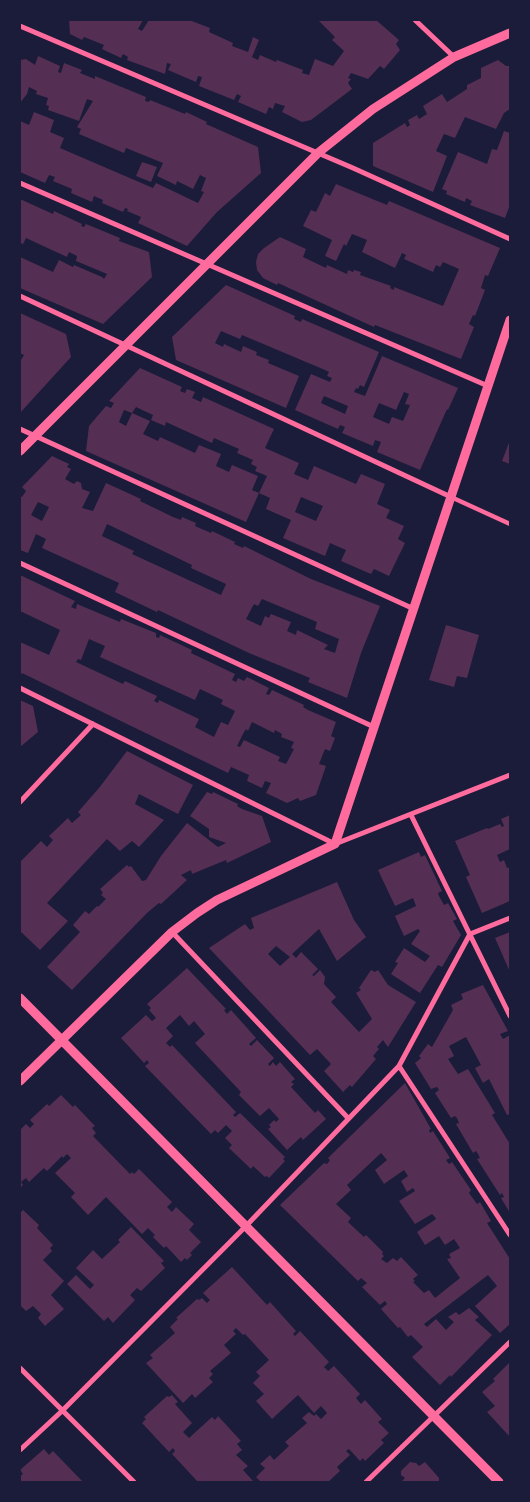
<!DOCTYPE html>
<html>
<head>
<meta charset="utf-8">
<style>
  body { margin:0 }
  #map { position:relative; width:530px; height:1502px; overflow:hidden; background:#1b1b3a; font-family:Lato,sans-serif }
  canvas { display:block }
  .frame { position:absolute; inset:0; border:21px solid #1b1b3a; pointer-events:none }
</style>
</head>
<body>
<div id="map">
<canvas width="530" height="1502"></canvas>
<div class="frame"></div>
</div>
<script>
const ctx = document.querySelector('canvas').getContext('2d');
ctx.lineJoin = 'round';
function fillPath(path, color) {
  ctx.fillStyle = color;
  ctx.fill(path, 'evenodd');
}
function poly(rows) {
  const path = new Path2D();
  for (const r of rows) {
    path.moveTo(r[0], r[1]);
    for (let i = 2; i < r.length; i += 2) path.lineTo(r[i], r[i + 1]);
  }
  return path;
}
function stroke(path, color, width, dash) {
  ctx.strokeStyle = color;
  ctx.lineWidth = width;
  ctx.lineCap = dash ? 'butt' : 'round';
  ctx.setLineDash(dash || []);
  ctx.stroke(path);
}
fillPath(poly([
  [69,20,143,20,138,29,142,31,149,20,189,20,210,28,209,32,233,43,232,46,248,52,253,37,259,40,252,57,258,60,260,55,276,62,277,60,303,70,302,73,309,75,315,59,333,66,344,51,332,40,335,37,318,20,376,20,399,40,396,44,400,50,384,69,380,66,368,79,351,73,348,78,351,79,348,83,352,89,311,120,302,122,282,112,285,106,275,103,273,109,269,107,266,114,238,102,241,96,237,94,234,100,199,86,202,77,198,76,196,82,168,70,171,64,167,63,165,74,127,60,128,57,123,54,121,58,102,49,104,45,84,37,82,40,70,34],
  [38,56,60,66,58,72,61,73,64,63,82,70,80,73,95,79,95,76,146,97,145,101,149,102,150,100,185,114,186,112,207,122,206,124,258,147,261,173,217,212,187,246,138,223,141,217,127,211,128,209,125,208,123,212,102,203,103,200,94,196,92,202,71,193,72,189,53,181,55,177,49,175,45,183,20,172,20,121,29,125,34,112,54,120,50,132,64,138,60,148,153,188,156,183,198,203,204,192,201,191,206,178,200,175,193,189,177,181,176,185,157,176,163,163,126,148,124,153,79,134,81,129,77,127,93,101,87,99,79,121,48,110,49,106,46,105,48,98,36,94,37,91,29,87,27,94,20,103,20,60,26,59,35,65],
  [498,60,506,66,510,66,510,109,504,113,496,129,465,117,455,138,444,134,436,151,447,156,433,192,373,166,373,143,405,123,407,127,410,125,408,120,417,115,419,119,427,114,423,106,442,94,447,102,467,89,467,85,481,78,481,68],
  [504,131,510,133,510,205,505,218,470,205,472,201,466,198,465,202,446,194,447,191,442,189,458,152,487,164,492,149,497,150],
  [142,162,157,167,151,182,136,176],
  [336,184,387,205,389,201,500,248,488,276,485,275,481,288,485,290,475,316,473,315,469,324,474,327,461,359,375,325,374,327,278,283,277,285,263,278,257,270,256,262,258,254,264,248,280,237,306,249,303,257,326,268,327,265,347,274,348,270,353,272,354,270,361,272,360,275,391,286,390,288,394,290,394,287,443,306,459,269,443,262,440,267,436,265,433,272,404,259,406,255,402,253,395,268,362,252,367,240,352,234,346,246,344,244,336,261,325,256,332,240,303,226,311,210,316,212,325,193,330,196],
  [20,199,53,214,54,211,82,224,81,226,84,227,86,224,120,238,119,241,149,252,152,277,103,324,20,288,20,257,53,272,59,260,73,267,74,265,102,277,104,279,107,274,76,261,77,256,69,252,67,257,26,238,23,244,20,243],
  [226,285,295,316,294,319,301,322,302,319,379,352,364,387,360,385,358,389,356,388,354,392,365,396,382,356,458,388,448,410,447,409,420,470,377,452,381,442,375,440,373,446,342,433,345,427,340,425,338,429,295,410,311,374,330,382,332,378,327,376,329,372,325,370,242,335,240,339,221,331,215,343,223,347,224,344,241,352,243,346,257,352,256,355,269,360,268,363,299,376,286,408,176,360,172,337],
  [404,392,409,394,405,404,410,405,403,421,392,417,389,424,373,417,379,403,396,410],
  [324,396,348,406,345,414,321,403],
  [20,313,66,334,71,357,20,413,20,359,21,360,24,355,20,353],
  [140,368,182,387,180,391,185,393,187,389,195,392,192,398,201,402,203,397,274,429,265,448,299,463,294,474,308,480,314,466,356,484,361,474,385,484,377,504,390,510,386,518,404,526,398,539,405,543,389,576,374,569,371,574,341,561,346,550,330,543,325,556,283,538,291,520,266,509,270,498,259,493,267,476,255,471,257,467,251,464,253,460,237,453,239,449,214,438,212,443,166,422,165,426,151,420,153,415,136,407,132,413,124,410,119,422,126,426,132,413,150,421,143,434,158,441,160,437,195,453,199,445,221,454,216,466,229,472,232,465,258,476,252,490,259,493,246,522,86,451,89,426,106,406,111,408,114,403,109,401],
  [301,497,323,506,316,521,295,512],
  [510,440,510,464,502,461],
  [52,456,69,464,67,467,71,469,65,479,74,484,77,481,81,483,82,489,90,492,82,508,93,511,106,483,141,499,140,501,173,517,181,520,182,517,196,523,195,526,211,533,212,531,235,542,234,544,243,548,244,546,311,579,380,606,361,653,347,698,308,682,310,678,249,653,158,610,157,612,115,592,119,583,42,548,46,539,36,534,28,553,20,550,20,496,22,497,26,491,22,487],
  [38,502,49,507,42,521,31,515],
  [107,524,192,565,191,568,226,584,221,595,132,554,134,551,102,536],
  [262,599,317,622,315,629,339,639,335,653,324,649,328,645,297,630,296,635,287,631,291,622,271,614,269,618,265,616,261,626,246,619,254,604,258,606],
  [20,575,75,601,71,607,76,609,77,604,120,622,121,619,156,633,156,637,159,638,160,635,192,650,191,653,235,674,232,680,236,682,238,678,244,681,247,677,269,688,266,694,269,695,272,690,304,705,303,707,308,710,336,722,331,736,335,738,330,751,325,749,319,764,326,766,316,795,300,801,298,798,287,803,266,793,271,783,265,781,262,788,247,781,249,775,231,767,228,773,22,673,20,676,20,642,49,655,60,630,20,611],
  [89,639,105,646,100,657,195,700,200,689,223,700,221,704,235,711,228,725,221,722,214,737,195,727,199,719,159,700,158,703,154,701,157,696,125,681,123,684,76,662,78,659,81,660],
  [252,722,274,733,275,730,282,734,281,737,294,742,291,748,294,749,286,764,278,761,280,757,244,740,240,747,237,746,244,732,246,729,248,731],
  [446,625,479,635,467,678,457,676,454,687,429,680],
  [20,700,33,706,38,732,20,747],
  [127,751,193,785,178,814,139,794,135,804,164,820,139,847,132,841,120,851,107,839,47,903,68,921,40,950,20,931,20,862,41,841,47,847,53,840,49,836,68,818,72,823,81,815,78,812,99,788],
  [207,792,212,794,213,792,238,804,237,806,242,809,262,816,271,842,227,863,226,860,192,874,191,870,181,875,187,880,161,904,159,903,147,913,72,990,47,967,80,932,73,925,85,911,89,914,97,906,98,907,106,899,101,895,103,893,100,889,127,865,129,867,131,866,142,881,146,880,161,856,187,823,218,847,226,843,209,837,209,829,190,816],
  [510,815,510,849,497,855,500,862,504,860,507,868,510,867,510,901,482,913,466,877,470,875,455,841,487,828,488,829,500,824,502,827,504,826,501,819],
  [419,852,421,857,425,855,442,891,438,893,439,896,444,905,448,903,457,919,453,921,461,935,442,967,438,965,420,993,391,974,398,963,395,962,404,948,425,962,430,956,411,944,420,931,418,929,404,936,395,916,416,906,413,898,395,906,378,870],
  [337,882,354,920,366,937,337,961,319,929,292,954,296,958,301,952,318,969,312,975,314,976,320,970,325,977,324,984,336,997,331,1002,359,1032,372,1019,356,993,361,990,359,988,371,970,375,972,378,970,388,985,416,1002,388,1047,383,1040,377,1047,379,1049,373,1056,376,1059,352,1087,350,1085,343,1092,324,1071,331,1064,317,1049,310,1055,209,948,245,924,250,930,254,928,251,918],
  [276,946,290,957,280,966,268,954],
  [510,932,510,972,495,938],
  [187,968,226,1009,224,1010,227,1014,231,1010,256,1038,249,1044,251,1046,257,1040,274,1058,268,1064,270,1066,273,1062,276,1066,280,1062,295,1079,291,1082,294,1084,291,1087,315,1113,318,1110,326,1119,303,1140,301,1137,287,1150,268,1129,271,1127,269,1125,274,1120,276,1122,279,1119,269,1108,260,1116,239,1095,241,1092,195,1043,205,1034,194,1021,189,1026,180,1015,166,1028,173,1036,166,1043,170,1047,172,1045,236,1112,233,1115,235,1117,240,1113,285,1157,283,1159,285,1161,269,1178,267,1176,265,1177,253,1166,251,1169,229,1148,232,1145,225,1138,232,1131,226,1125,218,1133,215,1130,211,1134,145,1066,149,1063,147,1060,144,1063,121,1038,146,1015,152,1021,156,1018,149,1010,151,1008,147,1004],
  [483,985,508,1031,500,1034,503,1039,510,1035,510,1114,507,1115,489,1079,483,1083,475,1068,481,1065,466,1037,449,1046,454,1056,448,1059,458,1074,468,1069,495,1113,492,1115,510,1144,510,1213,501,1198,504,1197,502,1193,500,1195,477,1159,480,1158,478,1154,476,1151,473,1153,456,1124,459,1123,457,1118,455,1116,451,1118,435,1093,439,1090,437,1087,431,1089,415,1063,421,1058,419,1056,428,1044,432,1047,453,1010,451,1005,463,999,461,994],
  [405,1083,431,1129,429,1130,430,1133,433,1131,450,1158,446,1160,449,1164,452,1162,471,1190,469,1193,477,1204,480,1202,491,1221,487,1223,510,1259,510,1324,500,1333,475,1306,497,1286,488,1275,424,1324,427,1327,436,1319,446,1330,454,1322,448,1317,456,1312,459,1315,469,1308,479,1317,475,1320,492,1335,451,1377,450,1375,440,1385,412,1357,423,1347,411,1335,408,1337,400,1327,398,1328,381,1309,387,1304,385,1301,380,1305,362,1287,367,1283,361,1278,358,1281,280,1205,324,1163,327,1164,330,1160,328,1158],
  [381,1153,387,1160,375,1170,384,1184,404,1170,408,1176,401,1181,407,1192,413,1188,415,1191,399,1201,415,1224,432,1214,435,1217,436,1219,417,1232,425,1245,439,1236,445,1245,454,1239,460,1248,449,1254,451,1258,447,1259,460,1278,435,1298,429,1290,424,1293,413,1282,415,1281,413,1279,418,1275,401,1257,397,1261,393,1258,387,1263,381,1259,384,1256,382,1254,383,1252,366,1235,364,1237,348,1222,351,1218,336,1204,351,1190,347,1185],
  [61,1095,73,1107,75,1105,95,1126,92,1128,96,1133,93,1136,130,1174,132,1172,134,1174,139,1169,172,1202,167,1207,172,1212,176,1207,194,1224,189,1230,201,1242,190,1253,192,1255,187,1260,185,1258,181,1262,166,1246,164,1248,153,1237,155,1235,148,1228,142,1234,106,1197,88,1215,71,1197,75,1193,55,1173,71,1158,67,1154,63,1158,62,1156,47,1171,44,1168,29,1182,26,1178,21,1182,23,1185,20,1188,20,1130,26,1124,30,1128,34,1124,30,1120,47,1104,49,1106],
  [23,1210,39,1225,37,1228,53,1245,50,1248,52,1251,43,1260,64,1281,51,1295,64,1309,45,1326,38,1318,41,1314,33,1306,26,1311,20,1305,20,1213],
  [131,1227,164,1261,161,1263,165,1268,141,1291,137,1288,130,1295,135,1300,113,1323,108,1317,104,1321,67,1284,76,1275,90,1289,94,1285,76,1268,93,1250,102,1259,120,1242,118,1240],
  [232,1267,267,1305,270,1302,296,1331,293,1334,295,1336,300,1331,329,1362,324,1367,328,1371,334,1366,360,1394,356,1398,361,1404,365,1400,382,1419,378,1422,389,1433,381,1440,384,1443,365,1461,363,1458,360,1461,349,1449,346,1451,350,1455,337,1467,340,1471,328,1482,261,1482,256,1477,265,1468,260,1464,270,1455,274,1460,289,1446,285,1442,307,1423,302,1418,309,1412,314,1416,316,1414,321,1419,327,1413,321,1406,314,1413,298,1395,272,1419,256,1401,264,1394,253,1383,260,1376,256,1372,269,1360,245,1334,243,1335,236,1328,233,1331,236,1334,224,1345,231,1353,210,1371,213,1374,209,1378,213,1382,195,1398,192,1394,183,1403,146,1363,153,1358,150,1355,175,1333,170,1327,178,1319,176,1318,197,1299,199,1300,202,1298,207,1303,210,1300,203,1293],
  [510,1362,510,1437,487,1412,495,1406,482,1392,495,1381,493,1379],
  [172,1395,178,1402,175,1404,192,1423,183,1432,189,1438,212,1417,215,1420,218,1416,241,1441,237,1444,242,1450,236,1455,248,1466,243,1470,254,1482,198,1482,172,1454,175,1451,173,1448,169,1452,142,1423,146,1419,144,1417,167,1396,169,1397],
  [44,1449,49,1455,53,1451,83,1482,20,1482,20,1476,23,1474,20,1470],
  [410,1462,416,1463,419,1466,425,1462,439,1478,439,1482,401,1482,405,1478,401,1475,401,1471]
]), '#542f53');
stroke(poly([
  [451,497,510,524]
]), '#ff6b9d', 4.5);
stroke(poly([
  [415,20,454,57],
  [20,26,353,168,510,239],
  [20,183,488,386],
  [20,296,451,497],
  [20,429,414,609],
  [20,563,374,727],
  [20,688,335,844,510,775],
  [20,802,93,724],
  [411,815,510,1016],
  [172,932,348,1118],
  [399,1066,510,1235],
  [20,1368,134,1482],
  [20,1450,62,1411,246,1226,399,1066,470,934,510,918],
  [366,1482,510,1342]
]), '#ff6b9d', 5);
stroke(poly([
  [20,451,318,153,373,109,454,57,510,33],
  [20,998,499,1482],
  [20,1081,172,932,197,913,217,900,335,844,510,320]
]), '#ff6b9d', 9);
</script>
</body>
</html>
